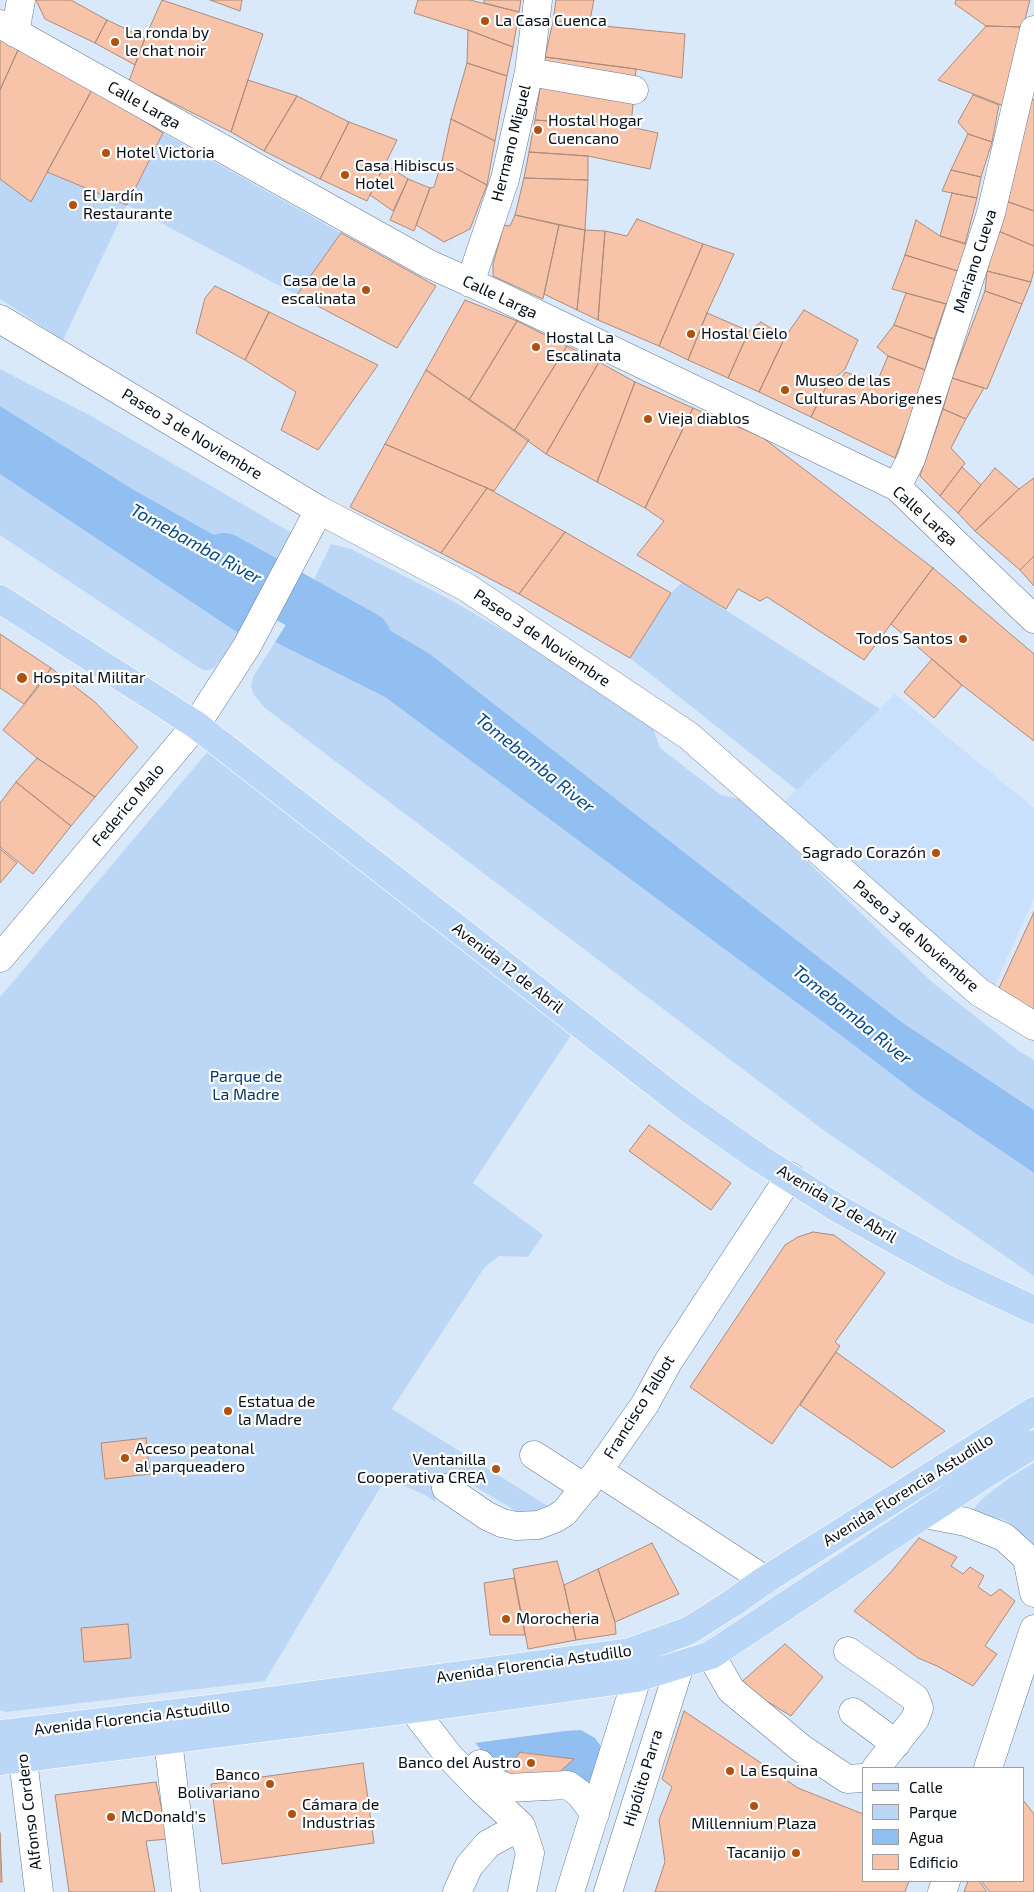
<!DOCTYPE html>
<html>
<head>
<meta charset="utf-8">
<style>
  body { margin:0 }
  #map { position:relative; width:1034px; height:1892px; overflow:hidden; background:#dae9fa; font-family:"Exo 2",sans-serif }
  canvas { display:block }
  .legend { position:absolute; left:862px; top:1767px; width:162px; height:115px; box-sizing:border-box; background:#fff; border:1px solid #9b9fa2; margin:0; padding:6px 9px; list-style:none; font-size:15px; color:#060e17 }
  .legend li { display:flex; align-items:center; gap:10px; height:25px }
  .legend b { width:25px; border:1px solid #9b9fa2 }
</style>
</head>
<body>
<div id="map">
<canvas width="1034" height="1892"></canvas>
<ul class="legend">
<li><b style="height:6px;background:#bbd7f7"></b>Calle</li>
<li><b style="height:14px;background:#bcd7f6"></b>Parque</li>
<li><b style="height:14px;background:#91bff1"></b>Agua</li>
<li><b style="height:14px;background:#f7c3a9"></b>Edificio</li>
</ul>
</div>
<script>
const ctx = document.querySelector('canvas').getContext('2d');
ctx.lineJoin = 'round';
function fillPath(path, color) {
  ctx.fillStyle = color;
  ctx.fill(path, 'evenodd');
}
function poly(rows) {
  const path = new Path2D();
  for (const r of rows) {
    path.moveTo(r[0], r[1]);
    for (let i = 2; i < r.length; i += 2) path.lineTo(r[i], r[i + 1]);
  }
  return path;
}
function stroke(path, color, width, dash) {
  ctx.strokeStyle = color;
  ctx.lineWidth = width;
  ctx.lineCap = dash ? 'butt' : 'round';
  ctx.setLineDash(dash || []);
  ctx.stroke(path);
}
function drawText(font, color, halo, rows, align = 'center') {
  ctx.font = font + ' "Exo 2",sans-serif';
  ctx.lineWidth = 4.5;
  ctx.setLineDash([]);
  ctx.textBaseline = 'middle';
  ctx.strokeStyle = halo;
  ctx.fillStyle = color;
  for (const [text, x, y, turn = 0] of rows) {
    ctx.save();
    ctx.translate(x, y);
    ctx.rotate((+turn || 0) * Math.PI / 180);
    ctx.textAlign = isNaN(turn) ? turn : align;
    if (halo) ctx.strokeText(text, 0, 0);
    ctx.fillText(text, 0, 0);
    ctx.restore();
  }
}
fillPath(poly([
  [895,694,1034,808,1034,898,992,992,783,803]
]), '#c8e0fb');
fillPath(poly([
  [163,133,341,233,297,295,127,205,63,340,0,299,0,179,47,172,127,205],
  [0,369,91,416,292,533,273,568,134,490,0,406],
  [0,474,238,633,223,657,214,668,209,670,203,670,195,665,0,535],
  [331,544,351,549,449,599,528,645,653,728,660,748,721,795,744,800,932,982,1019,1051,1034,1060,1034,1110,903,1023,430,654,312,584],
  [682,582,880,709,797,790,630,658,671,593],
  [275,642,385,697,847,1040,919,1095,1034,1173,1034,1276,822,1129,265,708,253,694,251,685,254,675],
  [209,750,573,1032,473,1183,543,1235,528,1257,499,1256,484,1268,392,1409,551,1508,563,1490,572,1495,564,1509,521,1514,474,1486,464,1477,450,1476,436,1489,435,1502,425,1495,386,1478,265,1681,6,1712,0,1710,0,997],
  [1034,1463,1034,1545,1007,1521,972,1511,982,1499,1012,1476]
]), '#bcd7f6');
fillPath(poly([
  [0,406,134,490,273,568,238,633,0,474],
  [312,584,430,654,903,1023,1034,1110,1034,1173,919,1095,847,1040,385,697,275,642],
  [581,1730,595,1738,600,1745,601,1751,586,1790,584,1782,579,1776,573,1772,561,1770,573,1759,520,1752,501,1779,495,1765,475,1743,565,1731]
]), '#91bff1');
stroke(poly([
  [224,560,364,638]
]), '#91bff1', 54);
const building = poly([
  [36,0,71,0,107,20,95,43,45,19,36,0],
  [162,0,263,34,231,132,129,81,145,38,162,0],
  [210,0,242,0,240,11,210,0],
  [418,0,470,0,519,12,513,47,468,30,414,13,418,0],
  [484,0,521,0,519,12,484,3,484,0],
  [556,0,594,0,589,25,553,21,556,0],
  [956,0,1030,0,1023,27,986,26,955,4,956,0],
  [107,20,145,38,135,65,95,43,107,20],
  [553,21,685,34,682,78,636,69,545,57,553,21],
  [986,26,1023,27,1009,108,938,80,986,26],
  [468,30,513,47,507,76,467,63,468,30],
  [0,39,18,50,0,90,0,39],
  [18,50,93,88,31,202,0,179,0,90,18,50],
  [545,57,636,69,631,127,535,120,545,57],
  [467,63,507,76,495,141,451,119,467,63],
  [248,80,297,96,264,151,231,132,248,80],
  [93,88,163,133,127,205,47,172,93,88],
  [973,95,999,105,992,142,968,134,958,122,973,95],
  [297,96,349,122,320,179,264,151,297,96],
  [1028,99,1034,100,1034,211,1003,200,1028,99],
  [451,119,495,141,487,185,442,161,451,119],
  [535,120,631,127,658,133,650,169,588,156,529,152,535,120],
  [349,122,397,140,367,201,320,179,349,122],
  [968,134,992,142,981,177,951,170,968,134],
  [529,152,588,156,588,180,524,178,529,152],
  [442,161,487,185,470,229,444,242,416,225,430,188,434,187,442,161],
  [385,164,408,179,393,211,370,195,385,164],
  [951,170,981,177,977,198,942,191,951,170],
  [524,178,588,180,585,230,515,215,524,178],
  [408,179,430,188,414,231,390,220,408,179],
  [952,193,977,198,965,244,940,236,952,193],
  [1003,200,1034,211,1034,246,996,230,1003,200],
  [515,215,559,225,543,299,493,276,493,264,504,225,510,226,515,215],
  [637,219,703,244,659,346,598,320,605,231,627,236,637,219],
  [916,220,940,236,971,245,961,272,905,255,916,220],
  [559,225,585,230,577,310,544,294,559,225],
  [585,230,605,231,598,320,577,310,585,230],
  [996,230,1034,246,1034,270,1031,282,987,271,996,230],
  [341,233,436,286,397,348,297,295,341,233],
  [703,244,734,254,707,313,688,360,659,346,703,244],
  [905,255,961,272,950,305,892,289,905,255],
  [987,271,1031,282,1022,304,985,291,987,271],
  [215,286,269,312,245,360,196,333,205,298,215,286],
  [985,291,1022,304,987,389,952,378,985,291],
  [906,293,946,304,934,339,894,325,906,293],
  [465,300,517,321,469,400,426,370,465,300],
  [804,310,858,340,845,369,827,385,811,417,759,392,785,337,804,310],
  [269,312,378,365,318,450,281,430,296,392,245,360,269,312],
  [707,313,749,331,728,378,688,360,707,313],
  [517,321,567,346,514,431,469,400,517,321],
  [761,322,785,337,759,392,728,378,749,331,761,322],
  [894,325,934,339,925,370,888,356,877,347,894,325],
  [567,346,599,362,546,454,514,431,567,346],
  [888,356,928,371,895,458,811,417,827,385,837,388,845,372,877,382,888,356],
  [599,362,635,382,597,482,546,454,599,362],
  [426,370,529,440,494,491,385,444,426,370],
  [952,378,984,388,966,419,943,409,952,378],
  [635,382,693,408,645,508,597,482,635,382],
  [693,408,762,437,933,568,864,660,767,597,760,601,738,589,726,609,637,555,664,521,645,508,693,408],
  [943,409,966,419,951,448,965,463,940,496,920,476,943,409],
  [385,444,487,488,441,553,350,507,385,444],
  [962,467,981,485,958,513,940,496,962,467],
  [995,468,1019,489,975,531,958,513,995,468],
  [1034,478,1034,556,1020,570,975,531,1019,489,1034,478],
  [487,488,565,532,519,594,441,553,487,488],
  [565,532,671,593,630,658,519,594,565,532],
  [1034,556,1034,586,1020,570,1034,556],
  [933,568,1034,654,1034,741,962,685,891,624,933,568],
  [0,634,51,668,24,704,0,688,0,634],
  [932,659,962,685,934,718,904,692,932,659],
  [51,668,95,702,138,747,95,797,37,758,3,730,36,690,51,668],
  [37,758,95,797,71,826,16,782,37,758],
  [16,782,71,826,33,874,0,847,0,803,16,782],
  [0,849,17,863,0,883,0,849],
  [1034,912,1034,1010,999,988,1034,912],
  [649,1125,731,1183,711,1210,629,1151,649,1125],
  [813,1232,834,1235,885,1273,835,1342,840,1346,772,1444,690,1387,785,1245,798,1237,813,1232],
  [836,1352,945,1431,892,1468,800,1405,836,1352],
  [146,1438,150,1474,105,1479,101,1443,146,1438],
  [919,1538,957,1557,951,1566,963,1574,970,1567,984,1576,978,1587,991,1596,1000,1589,1015,1601,985,1646,997,1654,973,1686,937,1666,918,1658,854,1611,891,1572,919,1538],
  [652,1543,679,1594,615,1622,598,1569,652,1543],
  [557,1561,564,1585,576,1640,528,1649,513,1569,557,1561],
  [598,1569,615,1622,616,1634,576,1640,564,1585,598,1569],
  [514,1578,525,1635,490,1635,484,1583,514,1578],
  [128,1624,131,1658,84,1662,81,1628,128,1624],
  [785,1644,823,1677,791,1716,739,1684,785,1644],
  [684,1711,798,1788,863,1814,863,1881,909,1881,905,1892,655,1892,665,1862,659,1820,672,1787,662,1779,684,1711],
  [520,1752,525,1753,574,1759,539,1790,501,1779,520,1752],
  [363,1763,374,1843,222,1864,211,1784,363,1763],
  [156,1782,168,1839,146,1841,155,1892,69,1892,55,1795,156,1782],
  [1023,1800,1034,1814,1034,1892,990,1892,981,1881,1023,1881,1023,1800],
  [0,1833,2,1882,0,1882,0,1833],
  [968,1881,979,1881,987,1892,964,1892,968,1881]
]);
fillPath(building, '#f7c3a9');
stroke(building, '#ac8b7b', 1);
const minor = poly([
  [0,24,427,263,500,296,897,487,1034,619],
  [15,33,21,0],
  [529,72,634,90],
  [470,283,505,179,529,72,538,0],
  [0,319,319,510,466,587,689,736,979,992,1034,1026],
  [897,487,911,459,991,213,1034,30],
  [0,958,196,725,247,646,319,510],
  [534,1455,585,1488],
  [598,1471,765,1580],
  [446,1488,487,1516,502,1523,516,1526,538,1525,554,1519,564,1513,598,1471,645,1404,668,1362,790,1176],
  [925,1514,966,1522,1004,1537,1027,1558,1034,1593],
  [848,1651,915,1698,919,1708,915,1719,876,1768],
  [711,1655,731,1690,801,1748,847,1779,863,1778],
  [412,1708,449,1756,479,1787,521,1826,530,1853,522,1892],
  [853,1712,896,1744],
  [20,1735,39,1892],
  [168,1740,186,1892],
  [480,1764,495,1782,507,1788,568,1785,580,1794,595,1814],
  [988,1768,1034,1629],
  [457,1892,469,1866,488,1844,521,1826],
  [570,1892,637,1678],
  [608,1892,680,1665],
  [942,1892,946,1881]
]);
const major = poly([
  [0,599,196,725,685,1106,759,1158,837,1208,951,1271,1034,1310],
  [0,1734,218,1708,630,1652,688,1631,731,1604,765,1580,1034,1411],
  [0,1761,434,1706,637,1678,711,1655,982,1476,1034,1444]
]);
stroke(minor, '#657b94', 29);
stroke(major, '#fff', 29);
stroke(minor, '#fff', 28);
stroke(major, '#bbd7f7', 28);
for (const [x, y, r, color] of [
  [485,21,5,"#b2510e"],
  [115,42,5,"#b2510e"],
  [538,130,5,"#b2510e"],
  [106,153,5,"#b2510e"],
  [345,175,5,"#b2510e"],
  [73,205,5,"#b2510e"],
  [366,290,5,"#b2510e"],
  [691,334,5,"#b2510e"],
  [536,347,5,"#b2510e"],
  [785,390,5,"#b2510e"],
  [648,419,5,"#b2510e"],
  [963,639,5,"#b2510e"],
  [22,678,6,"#b2510e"],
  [936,853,5,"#b2510e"],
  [228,1411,5,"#b2510e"],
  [125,1458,5,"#b2510e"],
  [496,1469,5,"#b2510e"],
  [506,1619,5,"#b2510e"],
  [531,1763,5,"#b2510e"],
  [730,1771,5,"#b2510e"],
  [270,1784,5,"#b2510e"],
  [754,1806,5,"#b2510e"],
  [292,1814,5,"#b2510e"],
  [111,1817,5,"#b2510e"],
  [796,1853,5,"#b2510e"]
]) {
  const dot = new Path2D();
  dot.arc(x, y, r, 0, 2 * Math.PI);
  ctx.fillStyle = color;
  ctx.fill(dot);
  stroke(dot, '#fff', 2);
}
drawText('16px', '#060e17', '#fff', [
  ["La Casa Cuenca",495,21],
  ["La ronda by",125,33],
  ["le chat noir",125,51],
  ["Hostal Hogar",548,121],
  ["Cuencano",548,139],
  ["Hotel Victoria",116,153],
  ["Casa Hibiscus",355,166],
  ["Hotel",355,184],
  ["El Jardín",83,196],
  ["Restaurante",83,214],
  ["Casa de la",356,281,"right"],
  ["escalinata",356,299,"right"],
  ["Hostal Cielo",701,334],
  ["Hostal La",546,338],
  ["Escalinata",546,356],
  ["Museo de las",795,381],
  ["Culturas Aborigenes",795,399],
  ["Vieja diablos",658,419],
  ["Todos Santos",953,639,"right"],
  ["Hospital Militar",33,678],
  ["Sagrado Corazón",926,853,"right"],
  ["Estatua de",238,1402],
  ["la Madre",238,1420],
  ["Acceso peatonal",135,1449],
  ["al parqueadero",135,1467],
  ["Ventanilla",486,1460,"right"],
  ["Cooperativa CREA",486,1478,"right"],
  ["Morocheria",516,1619],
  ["Banco del Austro",521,1763,"right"],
  ["La Esquina",740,1771],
  ["Banco",260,1775,"right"],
  ["Bolivariano",260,1793,"right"],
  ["Cámara de",302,1805],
  ["Industrias",302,1823],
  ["McDonald's",121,1817],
  ["Millennium Plaza",754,1824,"center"],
  ["Tacanijo",786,1853,"right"]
], 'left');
drawText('16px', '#060e17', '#fff', [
  ["Calle Larga",144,105,29],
  ["Hermano Miguel",511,143,-76],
  ["Mariano Cueva",975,261,-72],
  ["Calle Larga",500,297,25],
  ["Paseo 3 de Noviembre",192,434,31],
  ["Calle Larga",925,516,42],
  ["Paseo 3 de Noviembre",542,638,34],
  ["Federico Malo",128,805,-50],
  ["Paseo 3 de Noviembre",916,936,41],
  ["Avenida 12 de Abril",508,968,38],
  ["Avenida 12 de Abril",837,1204,31],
  ["Francisco Talbot",639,1407,-58],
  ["Avenida Florencia Astudillo",908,1490,-32],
  ["Avenida Florencia Astudillo",534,1664,-8],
  ["Avenida Florencia Astudillo",132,1718,-7],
  ["Hipólito Parra",643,1778,-73],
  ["Alfonso Cordero",29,1812,-97]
]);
drawText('16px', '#073966', '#fff', [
  ["Parque de",246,1077],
  ["La Madre",246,1095]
]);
drawText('italic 18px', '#034985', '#fff', [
  ["Tomebamba River",196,544,29],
  ["Tomebamba River",535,763,39],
  ["Tomebamba River",852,1015,39]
]);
</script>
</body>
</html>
